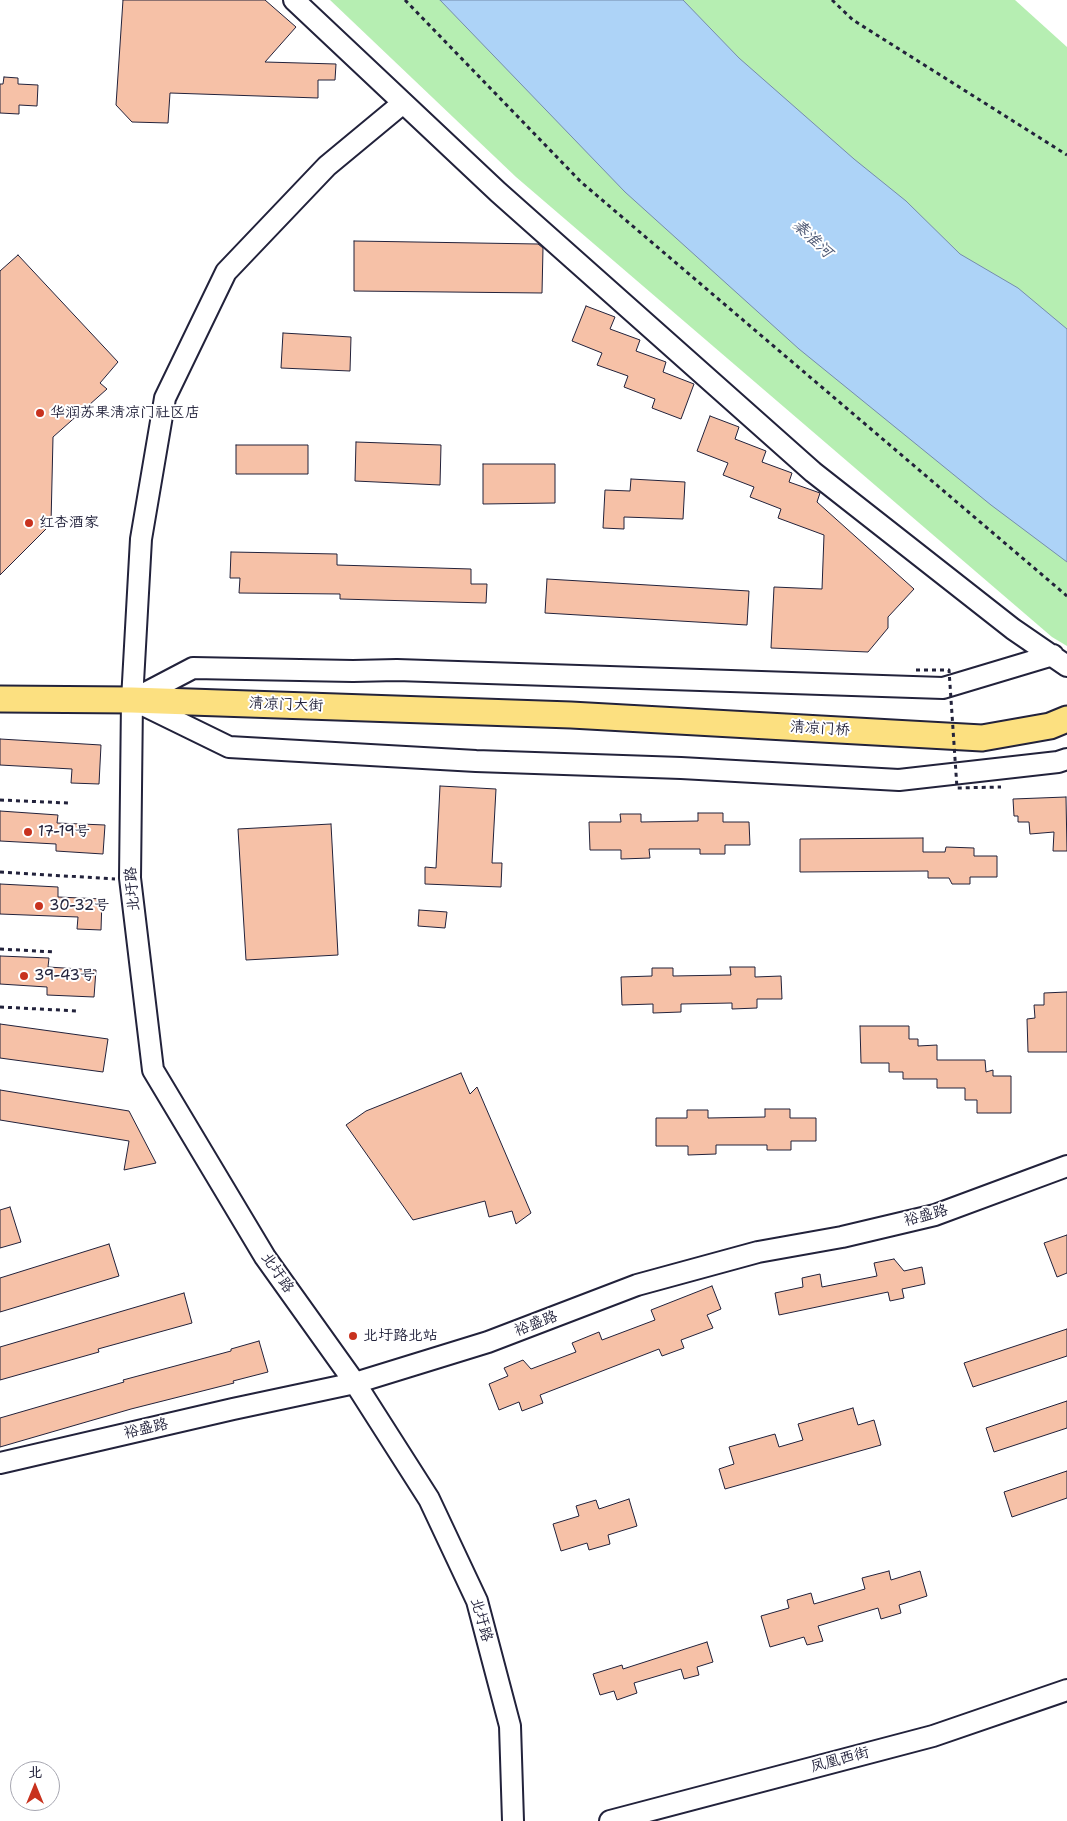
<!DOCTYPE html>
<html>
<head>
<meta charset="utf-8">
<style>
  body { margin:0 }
  #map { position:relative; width:1067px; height:1821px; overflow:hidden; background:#fff; font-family:"Shantell Sans","LXGW WenKai TC",sans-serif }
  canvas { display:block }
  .north { position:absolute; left:10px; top:1761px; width:50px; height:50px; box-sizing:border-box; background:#fff; border:1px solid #a7a7b1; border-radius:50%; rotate:0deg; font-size:14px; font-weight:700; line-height:20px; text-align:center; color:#22223b }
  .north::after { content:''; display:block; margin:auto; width:18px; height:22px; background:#c8321e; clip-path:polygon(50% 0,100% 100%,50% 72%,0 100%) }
</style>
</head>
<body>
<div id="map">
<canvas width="1067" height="1821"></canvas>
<div class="north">北</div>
</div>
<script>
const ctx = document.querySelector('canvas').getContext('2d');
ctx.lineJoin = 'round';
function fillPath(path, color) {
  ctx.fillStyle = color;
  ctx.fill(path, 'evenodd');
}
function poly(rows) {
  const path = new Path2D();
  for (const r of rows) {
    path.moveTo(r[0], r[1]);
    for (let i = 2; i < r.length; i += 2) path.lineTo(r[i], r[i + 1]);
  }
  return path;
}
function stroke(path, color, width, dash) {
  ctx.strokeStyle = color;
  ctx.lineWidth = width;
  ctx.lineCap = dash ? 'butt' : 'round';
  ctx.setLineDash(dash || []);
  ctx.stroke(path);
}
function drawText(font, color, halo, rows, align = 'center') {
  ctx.font = font + ' "Shantell Sans","LXGW WenKai TC",sans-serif';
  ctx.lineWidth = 4;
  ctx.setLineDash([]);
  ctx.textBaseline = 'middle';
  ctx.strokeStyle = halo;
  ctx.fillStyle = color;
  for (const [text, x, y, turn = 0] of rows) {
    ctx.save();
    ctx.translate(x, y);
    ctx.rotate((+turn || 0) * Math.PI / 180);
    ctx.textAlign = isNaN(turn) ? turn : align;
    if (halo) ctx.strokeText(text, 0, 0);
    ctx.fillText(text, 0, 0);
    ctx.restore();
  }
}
fillPath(poly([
  [330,0,1015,0,1067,47,1067,646,1052,637,516,177]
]), '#b6eeb2');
const water = poly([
  [440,0,683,0,739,58,854,159,906,201,960,254,1018,288,1067,329,1067,562,991,505,799,349,625,192,440,0]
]);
fillPath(water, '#add3f7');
stroke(water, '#758cac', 1);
const building = poly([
  [123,0,265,0,296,27,265,62,336,64,335,80,318,80,318,98,170,93,168,123,132,122,116,105,123,0],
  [4,77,18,78,18,84,38,85,37,106,19,105,19,114,0,113,0,84,3,84,4,77],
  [354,241,538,244,543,248,542,293,354,291,354,241],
  [18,255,118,362,100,383,107,389,53,437,51,524,0,575,0,271,18,255],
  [586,306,615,317,610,329,640,340,636,351,666,362,663,372,694,384,681,419,652,408,655,399,624,387,628,376,597,365,602,353,572,341,586,306],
  [283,333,351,337,350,371,281,368,283,333],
  [710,416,739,427,735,439,766,451,762,462,792,473,789,482,820,493,817,502,914,589,888,617,888,628,868,652,771,648,774,587,822,589,824,535,778,518,781,509,750,497,754,487,723,475,728,463,697,451,710,416],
  [356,442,441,445,440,485,355,481,356,442],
  [236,445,308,445,308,474,236,474,236,445],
  [483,464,555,464,555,503,483,504,483,464],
  [631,479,685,482,683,519,624,517,624,529,603,528,605,490,630,491,631,479],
  [231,552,337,554,337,565,471,569,471,584,487,584,486,603,340,599,340,594,239,593,240,578,230,578,231,552],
  [547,579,749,591,747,625,545,613,547,579],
  [0,739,101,745,99,784,71,783,72,769,0,765,0,739],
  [440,786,496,789,492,863,502,863,501,887,425,884,425,867,436,868,440,786],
  [1066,797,1067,851,1053,851,1054,832,1030,834,1029,822,1018,822,1018,816,1014,816,1013,799,1066,797],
  [0,811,58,815,57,823,105,825,103,854,56,851,56,844,0,841,0,811],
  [698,813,723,813,723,822,749,822,750,845,725,845,725,854,700,854,700,849,649,849,650,858,621,859,621,850,590,850,589,822,621,822,620,814,641,814,641,822,698,821,698,813],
  [331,824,338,955,246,960,238,829,331,824],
  [923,838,923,852,945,852,946,847,974,848,974,856,997,856,997,877,970,877,970,884,952,884,949,878,928,878,928,871,800,872,800,839,923,838],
  [0,884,58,887,58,897,102,899,101,930,77,929,78,917,0,914,0,884],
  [419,910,447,912,445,928,418,926,419,910],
  [0,956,49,958,48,967,96,970,94,997,47,995,47,987,0,984,0,956],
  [730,967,755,967,755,977,781,976,782,999,757,999,757,1008,732,1009,732,1003,681,1004,681,1012,653,1013,653,1004,622,1005,621,977,652,976,652,968,673,968,673,976,731,975,730,967],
  [1067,992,1067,1052,1028,1052,1027,1019,1035,1018,1034,1005,1044,1005,1044,993,1067,992],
  [0,1024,108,1039,103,1072,0,1058,0,1024],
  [860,1026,909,1026,909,1039,918,1039,918,1046,937,1045,937,1060,985,1060,986,1072,993,1070,993,1076,1011,1076,1011,1113,977,1113,977,1100,965,1100,965,1088,937,1088,937,1079,903,1079,903,1072,889,1072,889,1063,861,1063,860,1026],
  [461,1073,470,1094,477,1087,531,1213,516,1224,512,1211,489,1217,485,1201,413,1220,346,1125,366,1111,461,1073],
  [0,1090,129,1111,156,1163,124,1170,129,1141,0,1120,0,1090],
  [765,1109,790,1109,790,1118,816,1118,816,1141,791,1141,791,1150,767,1150,767,1145,716,1145,716,1154,688,1155,688,1146,656,1146,656,1118,687,1118,687,1110,708,1110,708,1118,765,1117,765,1109],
  [10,1207,21,1242,0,1248,0,1210,10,1207],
  [1067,1235,1067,1273,1057,1277,1044,1243,1067,1235],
  [109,1244,119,1276,0,1312,0,1278,109,1244],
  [894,1259,904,1271,922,1267,925,1284,902,1289,904,1298,890,1301,888,1292,779,1315,775,1293,803,1287,802,1278,820,1274,822,1287,877,1276,874,1263,894,1259],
  [712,1286,721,1309,707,1315,713,1328,681,1340,684,1348,662,1356,659,1349,540,1395,543,1403,522,1411,519,1402,499,1410,489,1384,508,1376,504,1368,523,1360,531,1369,576,1352,572,1343,599,1332,602,1340,655,1320,651,1310,712,1286],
  [184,1293,192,1323,98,1349,99,1352,0,1380,0,1347,184,1293],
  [1067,1329,1067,1356,973,1387,964,1363,1067,1329],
  [259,1341,268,1372,233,1381,234,1383,131,1409,0,1447,0,1418,124,1382,123,1380,231,1351,231,1349,259,1341],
  [1067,1401,1067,1428,994,1452,986,1428,1067,1401],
  [853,1408,858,1425,874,1420,881,1445,725,1489,719,1469,734,1464,729,1447,775,1434,779,1447,803,1440,798,1424,853,1408],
  [1067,1471,1067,1498,1012,1517,1004,1492,1067,1471],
  [629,1499,637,1526,608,1535,610,1544,589,1550,587,1543,561,1551,553,1524,579,1516,576,1506,596,1500,599,1509,629,1499],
  [889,1571,891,1580,920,1571,927,1596,899,1605,901,1613,881,1619,878,1608,818,1626,823,1641,807,1645,804,1637,770,1647,761,1616,789,1608,787,1600,811,1593,814,1604,865,1589,862,1578,889,1571],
  [707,1642,713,1662,697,1667,699,1675,684,1679,681,1669,634,1683,637,1693,617,1700,614,1691,600,1695,593,1674,622,1665,623,1669,707,1642]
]);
fillPath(building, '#f6c1a7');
stroke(building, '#22223b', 1);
const tertiary = poly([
  [294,0,498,192,813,472,1013,629,1067,666],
  [403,103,327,166,226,272,165,398,141,539,132,700,130,878,153,1070,265,1257,355,1383,429,1499,477,1601,510,1726,513,1821],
  [132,700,193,668,353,671,397,670,943,688,1053,655],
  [137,702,229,747,476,761,681,768,899,780,1058,762,1067,759],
  [0,1463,233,1409,355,1383,488,1342,637,1285,758,1252,842,1237,935,1215,1067,1166],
  [610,1821,933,1736,1067,1690]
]);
const primary = poly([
  [0,699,132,700,571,715,982,738,1050,726,1067,719]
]);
stroke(tertiary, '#22223b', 24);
stroke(primary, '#22223b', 29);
stroke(poly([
  [405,0,581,182,1067,596],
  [832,0,853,20,1067,155],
  [0,800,68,803],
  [0,872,115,879],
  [0,949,55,952],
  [0,1007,78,1011]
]), '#22223b', 3, [4, 4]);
stroke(tertiary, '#fff', 20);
stroke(primary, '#fce080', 25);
stroke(poly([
  [916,670,949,670,957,788,1001,787]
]), '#22223b', 3, [4, 4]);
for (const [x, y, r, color] of [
  [40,413,5,"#c8321e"],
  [29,523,5,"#c8321e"],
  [28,832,5,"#c8321e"],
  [39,906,5,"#c8321e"],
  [24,976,5,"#c8321e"],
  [353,1336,5,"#c8321e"]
]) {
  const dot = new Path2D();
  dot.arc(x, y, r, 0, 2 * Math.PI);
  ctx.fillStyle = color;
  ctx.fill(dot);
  stroke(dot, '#fff', 2);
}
drawText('15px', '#22223b', '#fff', [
  ["华润苏果清凉门社区店",50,413],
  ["红杏酒家",39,523],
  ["17-19号",38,832],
  ["30-32号",49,906],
  ["39-43号",34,976],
  ["北圩路北站",363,1336]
], 'left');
drawText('15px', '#22223b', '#fff', [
  ["清凉门大街",286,705,2],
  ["清凉门桥",820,729,3],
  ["北圩路",133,889,-95],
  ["裕盛路",926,1216,-15],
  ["北圩路",277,1273,55],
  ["裕盛路",536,1324,-21],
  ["裕盛路",146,1429,-13],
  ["北圩路",481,1620,74],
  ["凤凰西街",840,1760,-15]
]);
drawText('italic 16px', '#4c5773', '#fff', [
  ["秦淮河",812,239,43]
]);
</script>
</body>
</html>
